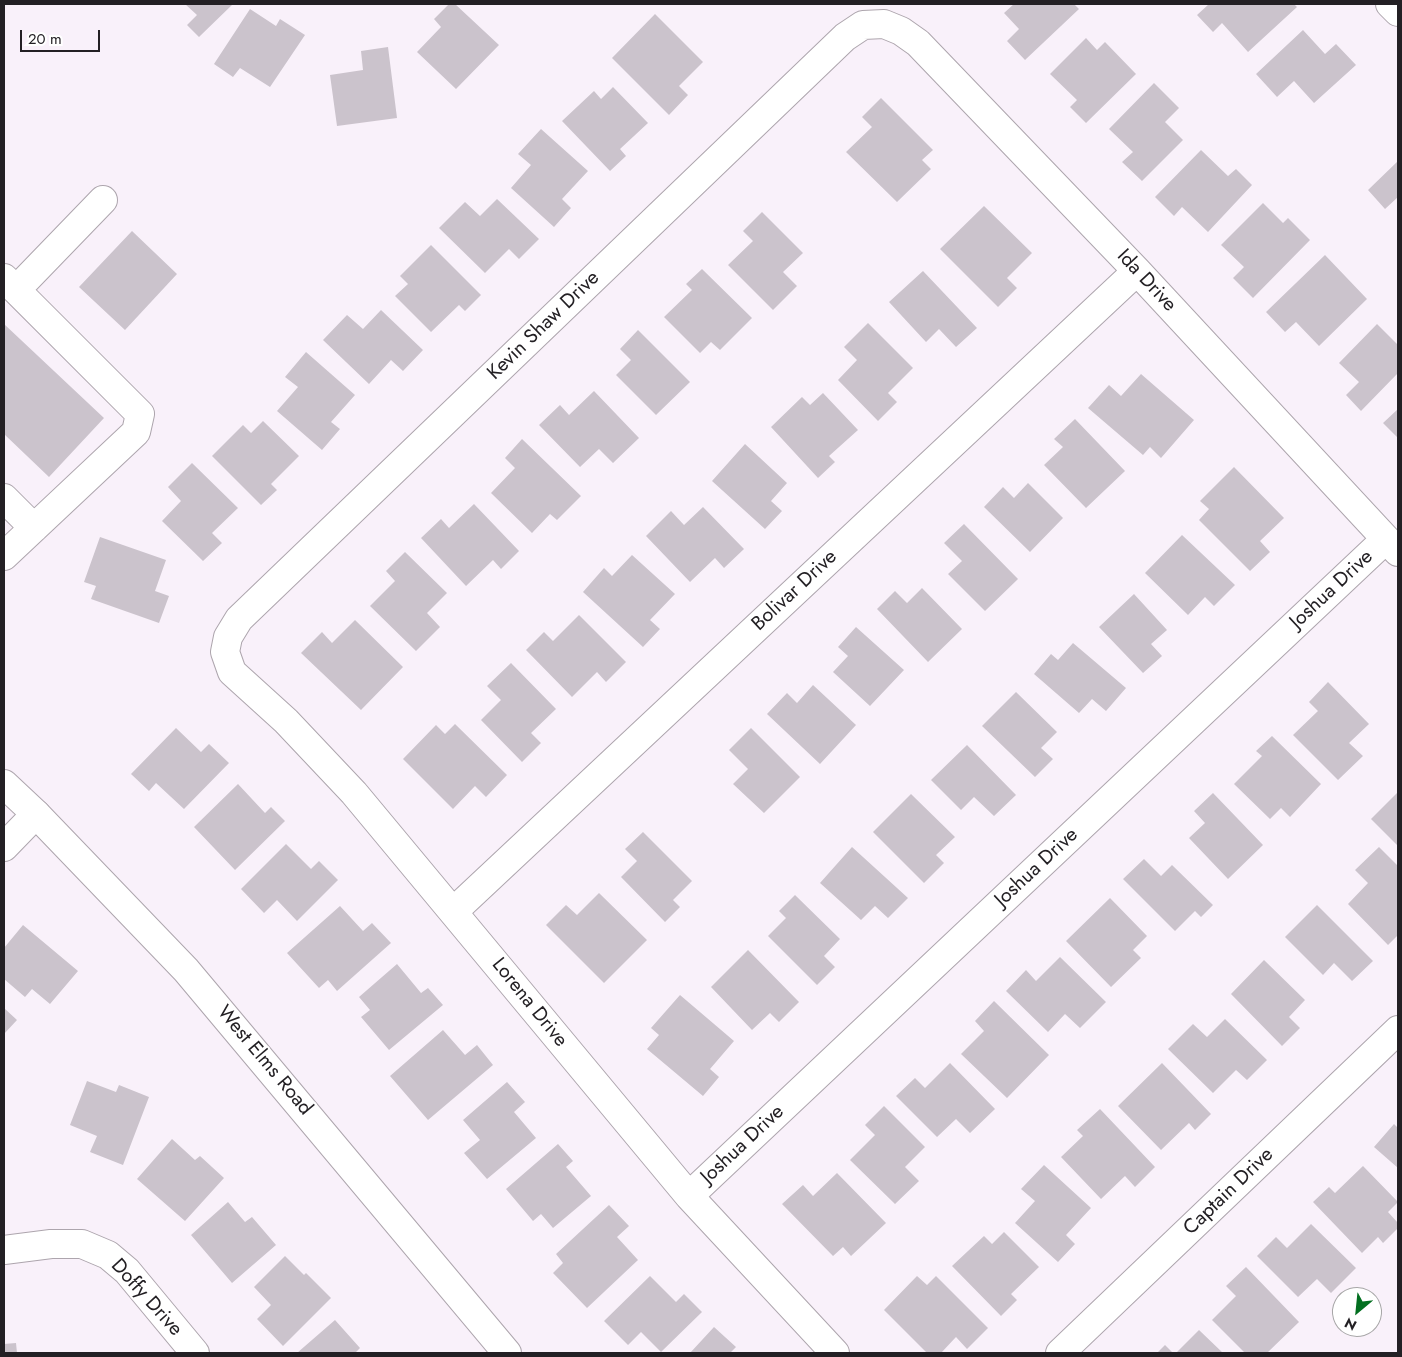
<!DOCTYPE html>
<html>
<head>
<meta charset="utf-8">
<style>
  body { margin:0 }
  #map { position:relative; width:1402px; height:1357px; overflow:hidden; background:#f9f1fa; font-family:Jost,sans-serif }
  canvas { display:block }
  .frame { position:absolute; inset:0; border:5px solid #232024; pointer-events:none }
  .north { position:absolute; left:1332px; top:1287px; width:50px; height:50px; box-sizing:border-box; background:#fff; border:1px solid #a7a6a7; border-radius:50%; rotate:208deg; font-size:14px; font-weight:700; line-height:20px; text-align:center; color:#232024 }
  .north::after { content:''; display:block; margin:auto; width:18px; height:22px; background:#036f20; clip-path:polygon(50% 0,100% 100%,50% 72%,0 100%) }
  .scale { position:absolute; left:20px; top:30px; width:80px; height:22px; box-sizing:border-box; border:2px solid #232024; border-top:0; padding-left:6px; font-size:15px; line-height:18px; white-space:nowrap; color:#232024; -webkit-text-stroke:4px #fff; paint-order:stroke }
</style>
</head>
<body>
<div id="map">
<canvas width="1402" height="1357"></canvas>
<div class="frame"></div>
<div class="north">N</div>
<div class="scale">20 m</div>
</div>
<script>
const ctx = document.querySelector('canvas').getContext('2d');
ctx.lineJoin = 'round';
function fillPath(path, color) {
  ctx.fillStyle = color;
  ctx.fill(path, 'evenodd');
}
function poly(rows) {
  const path = new Path2D();
  for (const r of rows) {
    path.moveTo(r[0], r[1]);
    for (let i = 2; i < r.length; i += 2) path.lineTo(r[i], r[i + 1]);
  }
  return path;
}
function stroke(path, color, width, dash) {
  ctx.strokeStyle = color;
  ctx.lineWidth = width;
  ctx.lineCap = dash ? 'butt' : 'round';
  ctx.setLineDash(dash || []);
  ctx.stroke(path);
}
function drawText(font, color, halo, rows, align = 'center') {
  ctx.font = font + ' Jost,sans-serif';
  ctx.lineWidth = 4;
  ctx.setLineDash([]);
  ctx.textBaseline = 'middle';
  ctx.strokeStyle = halo;
  ctx.fillStyle = color;
  for (const [text, x, y, turn = 0] of rows) {
    ctx.save();
    ctx.translate(x, y);
    ctx.rotate((+turn || 0) * Math.PI / 180);
    ctx.textAlign = isNaN(turn) ? turn : align;
    if (halo) ctx.strokeText(text, 0, 0);
    ctx.fillText(text, 0, 0);
    ctx.restore();
  }
}
fillPath(poly([
  [185,4,233,4,199,37,187,25,197,15],
  [449,4,455,4,499,45,456,89,417,52,441,27,434,19],
  [1014,4,1074,4,1079,9,1025,60,1007,41,1019,29,1004,13],
  [1209,4,1294,4,1297,7,1248,52,1222,23,1213,32,1197,15],
  [250,9,276,26,280,19,305,35,270,87,240,68,233,77,214,64],
  [655,14,703,62,679,86,688,95,669,115,612,58],
  [1303,30,1325,54,1336,44,1356,65,1314,103,1294,81,1277,97,1256,74],
  [1086,38,1097,50,1105,42,1136,74,1086,123,1070,107,1077,100,1050,74],
  [388,47,397,118,337,126,330,75,363,70,361,51],
  [1154,83,1179,108,1165,122,1183,140,1142,181,1122,162,1133,152,1109,129],
  [613,87,648,123,620,149,626,156,610,171,562,121,594,91,601,99],
  [881,98,933,150,922,160,931,169,897,202,846,152,872,127,862,117],
  [541,129,588,171,562,199,571,208,554,227,511,188,531,165,518,154],
  [1201,150,1228,176,1236,169,1252,185,1208,232,1182,207,1174,216,1155,197],
  [1398,161,1398,197,1385,209,1368,190],
  [497,199,539,239,519,259,509,249,485,273,439,228,465,202,480,216],
  [1263,203,1283,223,1288,218,1310,240,1253,298,1233,278,1244,267,1221,245],
  [984,206,1032,253,1007,278,1017,288,998,307,940,249],
  [762,212,803,253,783,272,797,286,773,310,728,265,753,241,743,231],
  [132,231,177,274,125,330,79,287],
  [431,245,481,295,465,311,459,305,431,332,395,296,408,284,400,276],
  [1325,255,1367,299,1319,346,1296,322,1285,332,1266,312],
  [702,269,752,318,720,350,711,342,700,353,664,317,692,290,686,284],
  [923,271,977,328,956,347,939,329,926,342,889,302],
  [381,310,423,350,403,371,391,360,369,384,323,340,347,315,363,329],
  [868,323,913,368,888,393,897,402,878,421,838,380,857,360,844,347],
  [4,324,104,418,49,477,4,434],
  [1377,324,1398,345,1398,373,1361,411,1346,395,1359,382,1339,363],
  [638,330,690,382,656,415,616,375,631,360,620,349],
  [306,352,355,395,331,422,340,429,322,450,277,411,298,387,285,377],
  [1141,374,1194,420,1161,458,1150,447,1143,455,1088,408,1109,385,1121,396],
  [594,391,639,438,613,463,599,449,580,467,539,425,560,405,569,415],
  [823,393,858,430,829,456,835,462,818,478,771,427,802,397,810,405],
  [1398,409,1398,438,1383,423],
  [1075,419,1125,471,1086,508,1044,465,1063,447,1054,439],
  [263,421,299,456,271,484,277,490,261,505,212,456,243,425,251,433],
  [522,439,581,496,557,520,550,514,532,533,491,493,515,468,505,458],
  [745,444,787,483,771,501,782,511,765,529,712,481],
  [192,463,238,508,212,533,222,543,203,561,162,521,181,501,168,487],
  [1234,467,1284,518,1260,541,1270,552,1250,571,1199,520,1209,509,1200,501],
  [1028,483,1063,518,1030,552,984,507,1003,487,1014,498],
  [474,504,519,551,501,569,493,560,466,586,421,538,441,519,449,528],
  [703,507,744,549,724,568,715,558,690,582,646,536,671,511,684,525],
  [964,524,1018,579,985,611,948,574,962,561,944,543],
  [1182,535,1235,585,1214,606,1205,597,1188,615,1145,573],
  [100,537,166,560,155,591,169,596,159,623,91,599,96,586,84,582],
  [405,552,447,593,427,613,440,627,416,651,370,606,395,581,386,571],
  [632,555,675,594,650,620,660,629,643,647,583,592,604,568,612,576],
  [922,588,962,629,928,662,877,609,895,591,907,603],
  [1134,594,1167,630,1151,644,1162,656,1143,673,1099,627],
  [579,615,626,662,606,682,597,672,572,697,526,650,544,632,553,641],
  [355,620,403,667,361,710,301,653,322,632,332,643],
  [856,627,904,670,870,706,833,672,848,656,838,647],
  [1073,643,1126,688,1106,711,1092,699,1079,713,1034,674,1051,654,1058,660],
  [511,663,556,709,531,733,541,743,522,762,481,720,501,700,487,686],
  [1328,682,1369,724,1349,743,1363,756,1338,780,1293,735,1318,711,1309,702],
  [813,685,856,725,820,764,767,714,787,693,797,703],
  [1016,692,1057,732,1041,748,1053,759,1035,777,982,726],
  [455,724,507,775,486,797,475,786,453,809,403,759,436,725,445,734],
  [176,728,201,752,209,744,229,763,184,809,156,783,149,791,131,774],
  [751,728,800,777,764,813,733,784,748,769,729,750],
  [1272,736,1321,784,1290,817,1281,808,1270,819,1234,784,1262,756,1256,751],
  [967,745,1016,795,994,816,974,797,961,810,931,780],
  [238,784,265,813,271,807,285,821,235,870,194,827],
  [1398,792,1398,846,1371,819],
  [1213,793,1263,845,1228,879,1189,838,1205,823,1194,811],
  [911,794,955,837,936,855,944,863,924,883,873,832],
  [643,832,692,881,673,900,680,907,665,922,621,877,637,861,625,849],
  [286,844,311,869,319,861,338,880,297,921,277,900,264,913,241,889],
  [852,847,908,898,888,918,875,906,861,920,820,883],
  [1379,847,1398,866,1398,935,1388,945,1348,904,1368,883,1355,870],
  [1144,859,1161,876,1172,865,1213,905,1201,917,1195,911,1175,931,1123,879],
  [599,893,647,940,604,983,546,925,566,905,577,915],
  [795,895,840,939,824,956,835,967,817,985,768,936,786,918,779,911],
  [1110,898,1147,936,1133,950,1141,958,1111,987,1066,941],
  [1317,905,1373,961,1352,981,1334,963,1323,975,1285,937],
  [340,906,363,931,372,923,391,943,337,991,328,980,319,988,287,953],
  [23,925,78,971,50,1004,32,989,25,997,4,979,4,948],
  [748,950,799,1002,779,1022,770,1013,752,1030,711,987],
  [1060,957,1106,1002,1080,1028,1065,1014,1048,1032,1006,991,1026,970,1036,981],
  [1264,960,1305,1000,1289,1017,1300,1028,1282,1046,1231,994],
  [397,964,421,993,428,988,443,1005,389,1050,361,1017,370,1010,359,997],
  [680,995,734,1041,710,1069,719,1077,703,1096,647,1049,659,1035,651,1028],
  [994,1001,1049,1055,1007,1098,961,1054,984,1031,975,1021],
  [4,1008,17,1020,4,1034],
  [1225,1019,1267,1060,1247,1080,1236,1070,1213,1093,1168,1049,1193,1024,1207,1037],
  [443,1030,465,1055,477,1045,493,1065,428,1120,390,1076],
  [950,1063,995,1109,970,1133,956,1119,937,1137,896,1096,915,1078,925,1088],
  [1162,1063,1211,1114,1195,1130,1189,1123,1161,1150,1118,1106],
  [87,1081,116,1092,119,1085,149,1097,123,1165,90,1152,97,1136,70,1125],
  [507,1082,525,1102,514,1112,536,1138,487,1179,464,1153,480,1140,463,1120],
  [884,1106,925,1147,905,1167,919,1181,895,1204,850,1160,875,1135,865,1125],
  [1100,1109,1155,1167,1135,1187,1125,1176,1101,1199,1061,1157,1083,1136,1077,1130],
  [1394,1124,1398,1128,1398,1168,1374,1147],
  [172,1139,195,1160,200,1156,224,1178,185,1221,137,1179],
  [558,1144,573,1161,566,1167,591,1196,553,1228,541,1214,533,1221,506,1189],
  [1044,1165,1091,1208,1066,1235,1075,1244,1058,1262,1015,1223,1035,1201,1021,1189],
  [1363,1166,1398,1202,1388,1212,1398,1223,1398,1228,1383,1243,1378,1237,1362,1253,1313,1202,1329,1187,1335,1193],
  [837,1173,886,1223,851,1256,843,1247,833,1256,782,1204,803,1185,813,1196],
  [228,1202,245,1222,252,1217,276,1245,232,1283,191,1235],
  [609,1205,629,1226,617,1237,638,1260,587,1308,553,1273,563,1263,556,1254],
  [1311,1224,1356,1268,1331,1293,1317,1279,1298,1297,1257,1256,1276,1237,1287,1248],
  [1004,1232,1039,1267,1011,1294,1017,1300,1001,1316,952,1266,984,1236,992,1244],
  [285,1256,304,1275,306,1273,331,1298,283,1346,257,1319,271,1305,254,1287],
  [1246,1267,1299,1322,1267,1353,1245,1353,1212,1320,1236,1296,1226,1286],
  [650,1276,676,1302,684,1294,702,1312,661,1352,641,1332,628,1345,604,1321],
  [917,1276,927,1285,936,1276,988,1328,967,1349,956,1337,941,1353,927,1353,884,1310],
  [335,1320,360,1348,355,1353,297,1353],
  [714,1327,736,1347,730,1353,690,1353],
  [1199,1330,1223,1353,1176,1353],
  [16,1343,17,1353,4,1353,4,1344],
  [1165,1345,1173,1353,1157,1353]
]), '#cbc3cc');
const minor = poly([
  [1390,4,1398,12],
  [4,278,140,414,136,432,4,556],
  [16,290,103,200],
  [4,498,34,528],
  [4,847,36,814],
  [454,911,1137,271],
  [689,1196,1386,539],
  [4,1250,51,1244,82,1244,108,1255,127,1271,195,1353],
  [835,1353,689,1196,354,793,286,721,232,672,225,652,228,637,239,619,845,37,863,25,884,24,901,31,918,43,1137,271,1398,552],
  [1060,1353,1398,1030]
]);
const major = poly([
  [4,784,36,814,186,970,507,1353]
]);
stroke(minor, '#ada5ad', 30);
stroke(major, '#ada5ad', 30);
stroke(minor, '#fff', 28);
stroke(major, '#fff', 28);
drawText('20px', '#232024', '#fff', [
  ["Ida Drive",1146,281,47],
  ["Kevin Shaw Drive",544,326,-44],
  ["Joshua Drive",1332,590,-43],
  ["Bolivar Drive",795,591,-43],
  ["Joshua Drive",1037,868,-43],
  ["Lorena Drive",529,1003,51],
  ["West Elms Road",264,1061,50],
  ["Joshua Drive",743,1145,-43],
  ["Captain Drive",1229,1192,-44],
  ["Doffy Drive",146,1298,48]
]);
</script>
</body>
</html>
